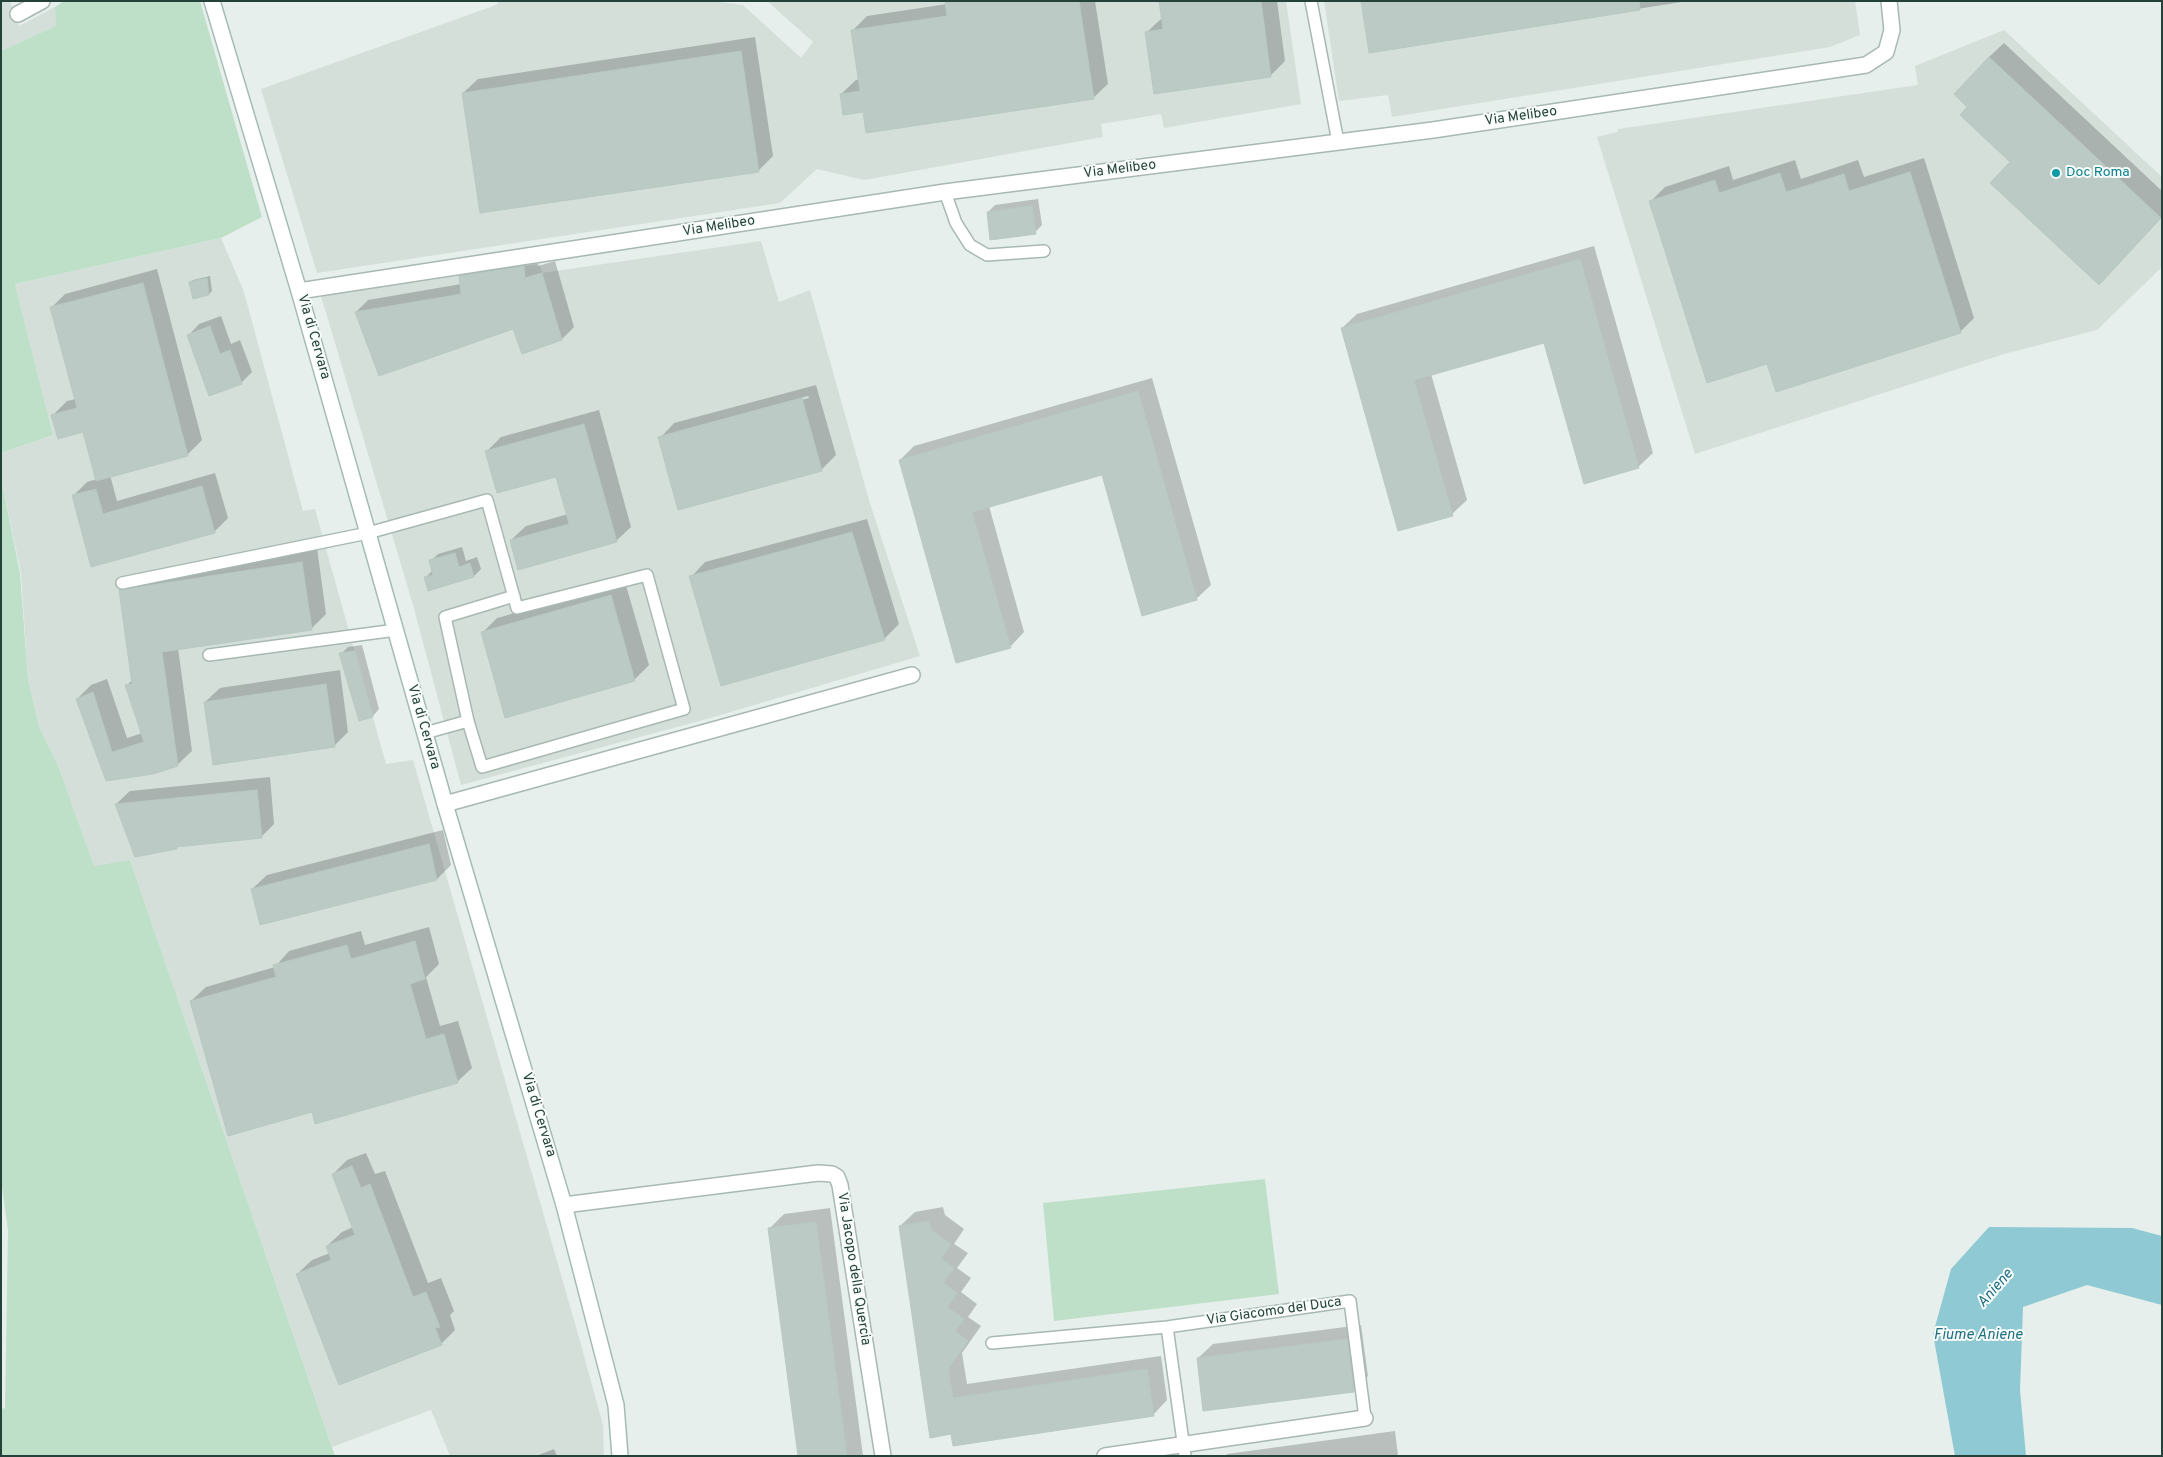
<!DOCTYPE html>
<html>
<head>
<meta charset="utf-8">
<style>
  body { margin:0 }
  #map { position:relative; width:2163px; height:1457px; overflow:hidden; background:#e6efeb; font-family:Overpass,sans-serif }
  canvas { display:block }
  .frame { position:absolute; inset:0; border:2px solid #24423a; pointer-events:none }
</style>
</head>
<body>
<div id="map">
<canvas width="2163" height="1457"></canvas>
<div class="frame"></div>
</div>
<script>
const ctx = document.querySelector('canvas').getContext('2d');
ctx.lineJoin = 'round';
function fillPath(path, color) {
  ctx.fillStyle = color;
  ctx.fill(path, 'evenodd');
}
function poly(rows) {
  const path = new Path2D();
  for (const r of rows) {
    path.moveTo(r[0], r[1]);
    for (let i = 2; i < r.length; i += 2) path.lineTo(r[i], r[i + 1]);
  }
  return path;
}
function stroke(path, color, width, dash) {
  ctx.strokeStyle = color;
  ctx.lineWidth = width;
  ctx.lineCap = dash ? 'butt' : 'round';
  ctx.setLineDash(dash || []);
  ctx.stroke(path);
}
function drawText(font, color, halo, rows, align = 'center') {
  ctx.font = font + ' Overpass,sans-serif';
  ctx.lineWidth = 4;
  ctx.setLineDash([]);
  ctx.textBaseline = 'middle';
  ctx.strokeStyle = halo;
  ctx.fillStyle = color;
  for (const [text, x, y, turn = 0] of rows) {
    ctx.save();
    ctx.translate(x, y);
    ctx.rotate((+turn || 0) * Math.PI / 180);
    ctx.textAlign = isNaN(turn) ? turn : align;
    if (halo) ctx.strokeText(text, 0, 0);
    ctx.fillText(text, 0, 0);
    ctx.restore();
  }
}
fillPath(poly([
  [1,1,9,1,18,14,19,26,55,7,57,26,1,51],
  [500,1,710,1,743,5,801,58,813,42,767,1,1286,1,1301,104,1164,128,1161,114,1101,124,1103,137,864,180,817,169,780,203,317,273,261,89,496,5],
  [1324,1,1855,1,1860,35,1830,47,1392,117,1388,95,1339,101],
  [2004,30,2162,177,2162,267,2097,330,2004,354,1695,454,1597,137,1617,132,1618,129,1918,85,1915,66],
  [221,238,244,292,303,511,315,509,386,764,413,760,580,1341,603,1425,604,1456,450,1456,431,1410,332,1447,130,860,94,867,59,768,39,726,28,679,21,573,1,477,1,453,53,435,15,284],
  [761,241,779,302,810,290,869,500,920,656,707,719,461,785,413,605,321,296,540,264,542,273]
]), '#d4dfda');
fillPath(poly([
  [64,1,200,1,262,217,221,238,15,284,53,435,1,453,1,51,56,26,55,7],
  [1,477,20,573,28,679,39,726,59,768,94,866,130,860,335,1456,1,1456,1,1409,5,1408,8,1230,1,1180],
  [1265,1179,1279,1294,1054,1321,1043,1203]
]), '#bfe0c8');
fillPath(poly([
  [1989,1227,2132,1228,2162,1236,2162,1305,2087,1285,2023,1307,2020,1390,2026,1456,1955,1456,1933,1334,1951,1269]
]), '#8ec9d4');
fillPath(poly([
  [946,1,1095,1,1108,84,1093,98,864,111,841,94,856,80,859,79,852,31,867,16,947,4],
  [1160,1,1277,1,1285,61,1271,75,1147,32,1162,18],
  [1362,1,1688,1,1370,51],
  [755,37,773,156,758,171,463,93,478,79],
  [2004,43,2162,191,2162,217,2113,269,2012,162,1969,107,1989,57],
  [1924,158,1974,318,1960,332,1767,362,1651,201,1665,187,1729,166,1733,180,1795,160,1801,179,1858,160,1864,177],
  [1038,199,1042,225,1035,232,988,212,995,205],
  [1594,246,1653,453,1638,467,1545,341,1431,374,1467,500,1452,514,1342,328,1357,314],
  [536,254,538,266,555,261,574,327,562,339,514,327,356,312,368,300,461,284,460,276,473,264],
  [157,269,202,440,188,454,110,475,117,501,215,473,228,518,214,532,92,566,73,496,87,482,97,479,84,430,53,415,67,401,76,399,51,308,65,294],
  [210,276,212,291,209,294,190,283,193,280],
  [221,316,231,344,240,340,252,372,241,383,189,335,199,324],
  [1152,378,1211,585,1196,599,1103,473,989,506,1024,632,1010,647,900,460,914,446],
  [816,385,836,455,821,470,660,438,674,423],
  [808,396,809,398,675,434,675,432],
  [599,410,631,527,616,541,511,540,526,526,568,514,557,475,486,452,501,437],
  [867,519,899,624,884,639,691,577,705,562],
  [462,547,466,561,477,557,481,569,474,576,429,589,425,578,432,571,431,561,438,554],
  [317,548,326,614,312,628,178,648,192,751,177,765,107,779,77,699,91,685,107,679,127,738,143,733,127,685,133,679,120,590,134,576],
  [625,582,649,665,634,680,482,633,497,618],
  [362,645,379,709,373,716,341,654,348,647],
  [340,670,348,732,334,746,205,702,220,688],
  [270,777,274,824,261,837,179,845,176,848,116,804,130,791],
  [443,830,451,865,437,879,261,923,252,889,267,875],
  [429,927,439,964,426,977,440,1026,458,1021,472,1068,457,1082,313,1110,191,1001,206,987,275,967,289,951,361,931,365,945],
  [366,1153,375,1174,385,1171,428,1283,441,1278,454,1311,450,1315,455,1330,441,1344,297,1274,312,1260,330,1253,327,1246,342,1232,353,1227,333,1174,347,1160],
  [943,1207,945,1215,964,1229,954,1244,968,1253,957,1268,971,1278,961,1292,977,1304,968,1317,981,1326,962,1353,967,1384,1161,1356,1167,1400,1153,1415,954,1444,900,1226,915,1212],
  [830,1208,863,1456,800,1456,769,1229,784,1214],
  [1361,1325,1368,1376,1354,1391,1198,1358,1213,1344],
  [1395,1431,1398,1456,1225,1456,1227,1454],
  [554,1449,557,1456,536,1456]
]), '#0003');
const building = poly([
  [945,1,1079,1,1094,99,866,133,863,112,843,115,840,94,860,91,851,30,947,16,945,1],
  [1159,1,1261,1,1271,77,1154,94,1145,32,1163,29,1159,1],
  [1361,1,1639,1,1640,10,1369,53,1361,1],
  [741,51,759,172,480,213,462,93,741,51],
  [1989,57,2161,218,2099,285,1990,183,2010,162,1960,115,1967,107,1954,94,1989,57],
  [1910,172,1961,333,1776,392,1767,364,1707,383,1649,201,1715,180,1719,193,1780,173,1786,192,1844,174,1849,191,1910,172],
  [1032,206,1036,234,990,240,987,212,1032,206],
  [1580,259,1639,468,1584,484,1544,343,1414,380,1453,516,1398,531,1341,328,1580,259],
  [524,266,525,278,542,273,562,340,522,354,513,329,379,376,355,312,461,294,459,276,524,266],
  [207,278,209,295,193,299,189,282,207,278],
  [143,283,188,456,96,481,83,432,58,439,51,415,77,408,50,307,143,283],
  [210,326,220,354,230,350,242,384,209,396,187,335,210,326],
  [1138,391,1197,600,1142,616,1102,475,972,512,1011,648,956,663,899,460,1138,391],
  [802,398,822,471,678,510,658,437,802,398],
  [584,424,617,542,518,570,510,540,569,524,556,477,497,493,485,451,584,424],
  [202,486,215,533,91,567,72,495,96,489,103,514,202,486],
  [852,532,885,640,721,686,689,576,852,532],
  [455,553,459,567,470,563,474,577,428,591,424,577,433,575,429,560,455,553],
  [302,562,312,630,162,652,178,766,153,774,106,781,76,699,93,692,112,752,144,742,125,685,132,684,119,590,302,562],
  [611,595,635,681,505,718,481,632,611,595],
  [355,651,373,717,359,721,339,653,355,651],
  [326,684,335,747,213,765,204,702,326,684],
  [257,790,262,838,176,847,177,849,135,857,115,804,257,790],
  [429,844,437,880,260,925,251,889,429,844],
  [415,941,425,979,410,984,426,1039,444,1034,458,1083,315,1124,312,1112,228,1136,190,1001,276,977,273,965,347,945,351,959,415,941],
  [352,1166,361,1188,370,1184,413,1297,426,1292,440,1327,435,1328,442,1345,339,1385,296,1274,331,1260,326,1246,355,1235,332,1174,352,1166],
  [929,1221,931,1230,951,1244,941,1258,954,1268,943,1283,957,1293,947,1307,964,1319,955,1331,968,1341,948,1369,953,1398,1147,1369,1154,1416,953,1446,951,1434,930,1438,899,1226,929,1221],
  [816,1222,847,1456,798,1456,768,1228,816,1222],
  [1347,1339,1354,1392,1203,1411,1197,1358,1347,1339]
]);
fillPath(building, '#bbcac4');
stroke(building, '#b8c9c2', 1);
const lane = poly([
  [1311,1,1338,142],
  [945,192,956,223,970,245,987,255,1044,251],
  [122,583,368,533,487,500,517,608,647,575,684,709,482,767,468,721,425,733],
  [209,655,396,630],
  [468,721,445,617,514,596],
  [1167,1327,1185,1456],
  [992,1343,1167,1327,1350,1301,1365,1418]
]);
const street = poly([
  [18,14,42,1],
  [299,291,945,192,1433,130,1866,65,1886,52,1892,30,1889,1],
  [445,804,912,675],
  [564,1205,818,1173,832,1174,837,1177,840,1185,883,1456],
  [1105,1456,1365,1418]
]);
const secondary = poly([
  [212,1,299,291,445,804,564,1205,616,1405,620,1456]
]);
stroke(lane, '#a8b8b2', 14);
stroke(street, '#a8b8b2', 18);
stroke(secondary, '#a4bbb3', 18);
stroke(lane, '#fff', 11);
stroke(street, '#fff', 15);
stroke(secondary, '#fff', 15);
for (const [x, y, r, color] of [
  [2056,173,5,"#0f9aa8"]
]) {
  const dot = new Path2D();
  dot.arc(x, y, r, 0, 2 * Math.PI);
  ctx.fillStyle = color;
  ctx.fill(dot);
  stroke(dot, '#f7fbf9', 2);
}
drawText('14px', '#24423a', '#f7fbf9', [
  ["Via Melibeo",1521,117,-8],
  ["Via Melibeo",1120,170,-7],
  ["Via Melibeo",719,227,-9],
  ["Via di Cervara",313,337,74],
  ["Via di Cervara",423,727,74],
  ["Via di Cervara",538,1115,73],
  ["Via Jacopo della Quercia",853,1269,81],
  ["Via Giacomo del Duca",1274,1312,-8]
]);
drawText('14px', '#0d838f', '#f7fbf9', [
  ["Doc Roma",2066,173]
], 'left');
drawText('italic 15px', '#1c6f80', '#f7fbf9', [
  ["Aniene",1996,1289,-49],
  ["Fiume Aniene",1978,1336]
]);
</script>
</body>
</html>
